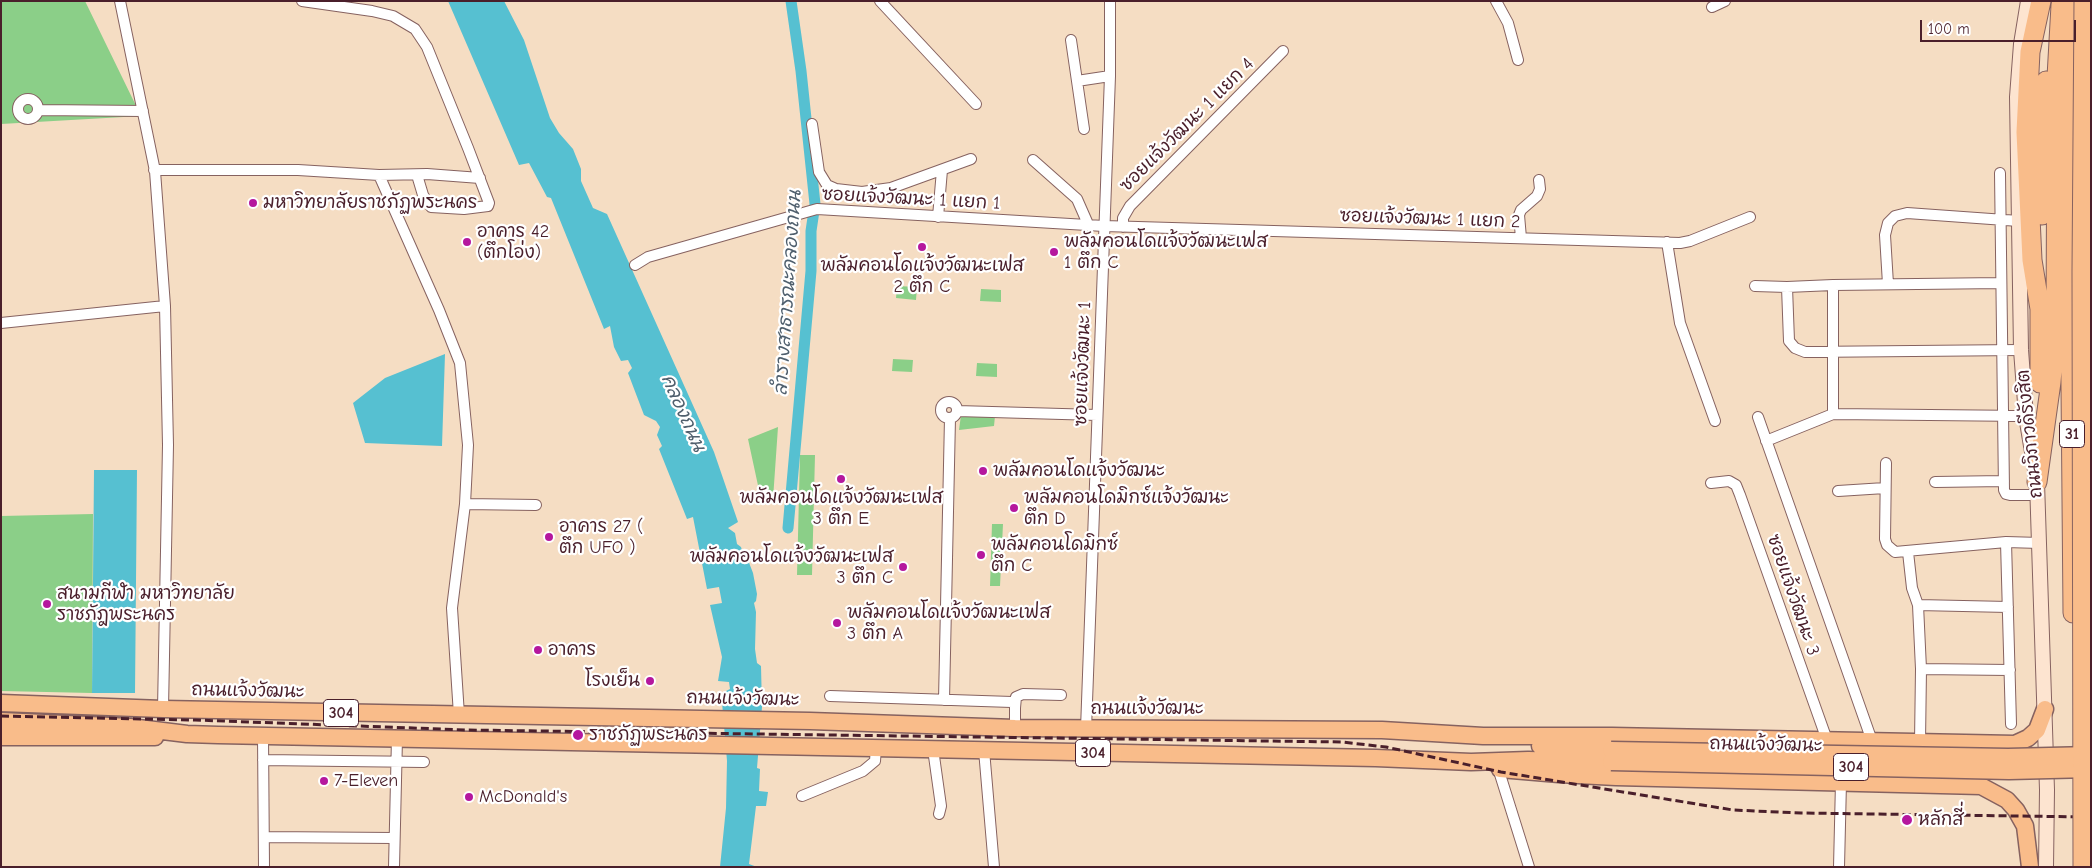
<!DOCTYPE html>
<html>
<head>
<meta charset="utf-8">
<style>
  body { margin:0 }
  #map { position:relative; width:2092px; height:868px; overflow:hidden; background:#f5ddc3; font-family:"Comic Neue",sans-serif }
  canvas { display:block }
  .frame { position:absolute; inset:0; border:2px solid #4a1f2b; pointer-events:none }
  .scale { position:absolute; left:1920px; top:20px; width:156px; height:22px; box-sizing:border-box; border:2px solid #4a1f2b; border-top:0; padding-left:6px; font-size:15px; line-height:18px; white-space:nowrap; color:#4a1f2b; -webkit-text-stroke:4px #fff; paint-order:stroke }
</style>
</head>
<body>
<div id="map">
<canvas width="2092" height="868"></canvas>
<div class="frame"></div>
<div class="scale">100 m</div>
</div>
<script>
const ctx = document.querySelector('canvas').getContext('2d');
ctx.lineJoin = 'round';
function fillPath(path, color) {
  ctx.fillStyle = color;
  ctx.fill(path, 'evenodd');
}
function poly(rows) {
  const path = new Path2D();
  for (const r of rows) {
    if (r.length === 3) {
      path.moveTo(r[0] + r[2], r[1]);
      path.arc(r[0], r[1], r[2], 0, 2 * Math.PI);
      continue;
    }
    path.moveTo(r[0], r[1]);
    for (let i = 2; i < r.length; i += 2) path.lineTo(r[i], r[i + 1]);
  }
  return path;
}
function stroke(path, color, width, dash) {
  ctx.strokeStyle = color;
  ctx.lineWidth = width;
  ctx.lineCap = dash ? 'butt' : 'round';
  ctx.setLineDash(dash || []);
  ctx.stroke(path);
}
function drawText(font, color, halo, rows, align = 'center') {
  ctx.font = font + ' "Comic Neue","Playpen Sans Thai",sans-serif';
  ctx.lineWidth = 4.5;
  ctx.setLineDash([]);
  ctx.textBaseline = 'middle';
  ctx.strokeStyle = halo;
  ctx.fillStyle = color;
  for (const [text, x, y, turn = 0] of rows) {
    ctx.save();
    ctx.translate(x, y);
    ctx.rotate((+turn || 0) * Math.PI / 180);
    ctx.textAlign = isNaN(turn) ? turn : align;
    if (halo) ctx.strokeText(text, 0, 0);
    ctx.fillText(text, 0, 0);
    ctx.restore();
  }
}
fillPath(poly([
  [1,1,85,1,141,116,1,124],
  [897,286,917,287,916,300,896,298],
  [981,289,1001,290,1001,302,980,301],
  [893,359,913,360,912,372,892,371],
  [977,363,997,364,997,377,976,376],
  [961,415,995,416,994,426,959,430],
  [778,427,773,499,762,504,748,439],
  [800,455,815,455,812,575,797,575],
  [93,514,92,693,1,691,1,516],
  [992,524,1003,524,1000,586,990,586]
]), '#8bcf88');
fillPath(poly([
  [448,1,504,1,524,40,550,118,559,133,573,149,581,169,581,181,593,208,607,214,714,452,738,522,728,528,735,533,737,544,741,547,745,560,748,560,753,573,757,594,756,601,754,603,756,612,755,649,757,663,761,666,762,707,757,768,760,769,759,791,768,792,766,806,756,806,749,864,757,867,720,867,726,808,727,761,722,702,726,702,726,691,730,689,729,682,718,681,722,657,710,605,722,603,719,587,707,589,693,517,687,519,659,449,662,446,657,435,660,427,656,421,644,415,628,373,632,368,628,360,621,361,614,347,610,326,604,329,551,198,547,197,529,163,519,165],
  [445,354,442,446,365,443,353,403,385,378],
  [94,470,137,470,135,693,92,693]
]), '#56c0d1');
stroke(poly([
  [788,528,811,271,811,231,815,204,801,71,791,1]
]), '#56c0d1', 11);
const street = poly([
  [120,1,155,171,165,306,168,445,163,709],
  [302,1,372,11,393,16,415,29,427,47,468,148,489,203,488,206,464,209,431,207,423,195,417,175],
  [880,1,976,104],
  [1496,1,1508,23,1518,60],
  [1712,7,1725,1],
  [1071,40,1084,129],
  [1077,81,1110,76],
  [28,109,10],
  [39,110,143,111],
  [812,124,819,172,827,185,836,189,862,192,891,188,971,159],
  [1033,160,1077,199,1088,224],
  [154,170,298,170,379,175,427,174,480,178],
  [2000,173,2004,490,2006,494,2010,495,2037,495],
  [379,175,439,310,460,363,468,445,465,504,452,608,459,715],
  [938,217,942,170],
  [1123,227,1123,218,1130,206,1283,51],
  [1521,238,1519,215,1521,210,1537,196,1540,189,1539,180],
  [1667,242,1680,323,1715,421],
  [635,265,648,257,817,209,1104,226,1680,243,1690,241,1750,217],
  [1888,284,1885,235,1888,223,1895,216,1907,213,2019,221],
  [1833,285,1833,414],
  [1755,286,1787,287,1833,285,2001,283],
  [1787,287,1789,341,1795,348,1805,352,2021,350],
  [1,323,165,306],
  [949,410,8],
  [957,411,1097,415],
  [1758,417,1872,741],
  [1766,441,1833,414,2026,416],
  [1886,463,1885,539,1887,545,1895,552,2006,542,2040,543],
  [1935,482,2004,481],
  [1711,483,1729,481,1736,485,1740,495,1827,740],
  [1838,491,1885,488],
  [465,504,536,505],
  [2006,542,2011,724],
  [1908,552,1912,588,1918,605,2008,607],
  [1918,605,1921,669,1920,742],
  [1921,669,2010,670],
  [830,696,1012,702,1015,705,1015,728],
  [944,700,950,418],
  [1015,708,1016,697,1023,694,1061,695],
  [1086,729,1110,76,1110,1],
  [263,736,264,867],
  [933,749,941,806,939,814],
  [984,750,994,867],
  [263,760,424,762],
  [1498,768,1529,867],
  [802,796,863,771,875,761,876,748],
  [264,837,394,838],
  [394,867,397,738],
  [1839,867,1841,782]
]);
const secondary = poly([
  [2028,1,2021,44,2017,97,2021,350,2026,416,2037,482,2047,790,2046,867]
]);
const primary = poly([
  [1,703,163,709,810,721,1015,728,1382,730,1483,736,1612,736,2015,744,2028,738,2037,730,2045,709],
  [1,721,130,727,187,734,218,735,1376,758,1471,762,1528,760,1611,762],
  [1,737,155,737],
  [1540,746,1611,750],
  [1500,769,1559,774,1616,777,1981,786,2007,800,2016,810,2025,826,2030,867]
]);
const highway = poly([
  [2072,1,2073,58,2070,273,2073,613],
  [2042,215,2042,145,2046,81],
  [2040,383,2040,309,2032,260,2026,132,2030,52,2041,1],
  [2037,482,2051,382,2056,324,2057,77,2061,5]
]);
stroke(street, '#866260', 12);
stroke(secondary, '#866260', 16);
stroke(primary, '#866260', 19);
stroke(highway, '#866260', 21);
stroke(street, '#fff', 10);
stroke(secondary, '#fde4d0', 14);
stroke(primary, '#f9bc8a', 16);
stroke(highway, '#f9bc8a', 19);
stroke(poly([
  [1,716,195,720,467,730,1342,742,1386,747,1501,772,1733,810,1801,813,2091,817]
]), '#4a1f2b', 3, [8, 4]);
const primaryBridge = poly([
  [1611,750,2008,757,2091,755],
  [1611,762,2009,771,2091,769]
]);
const highwayBridge = poly([
  [2083,867,2082,271,2084,1]
]);
stroke(primaryBridge, '#866260', 19, []);
stroke(highwayBridge, '#866260', 21, []);
stroke(primaryBridge, '#f9bc8a', 16);
stroke(highwayBridge, '#f9bc8a', 19);
for (const [x, y, r, color] of [
  [253,203,5,"#b5179e"],
  [467,242,5,"#b5179e"],
  [922,247,5,"#b5179e"],
  [1054,252,5,"#b5179e"],
  [983,471,5,"#b5179e"],
  [841,479,5,"#b5179e"],
  [1014,508,5,"#b5179e"],
  [549,537,5,"#b5179e"],
  [981,555,5,"#b5179e"],
  [903,567,5,"#b5179e"],
  [47,604,5,"#b5179e"],
  [837,623,5,"#b5179e"],
  [538,650,5,"#b5179e"],
  [650,681,5,"#b5179e"],
  [578,735,6,"#b5179e"],
  [324,781,5,"#b5179e"],
  [469,797,5,"#b5179e"],
  [1907,820,6,"#b5179e"]
]) {
  const dot = new Path2D();
  dot.arc(x, y, r, 0, 2 * Math.PI);
  ctx.fillStyle = color;
  ctx.fill(dot);
  stroke(dot, '#fff', 2);
}
for (const [x, y, w] of [
  [2072,434,25],
  [341,713,35],
  [1093,753,35],
  [1851,767,35]
]) {
  const box = new Path2D();
  box.roundRect(x - w / 2, y - 13.5, w, 27, 4);
  ctx.fillStyle = '#fff';
  ctx.fill(box);
  stroke(box, '#4a1f2b', 1);
}
drawText('bold 16px', '#4a1f2b', null, [
  ["31",2072,434],
  ["304",341,713],
  ["304",1093,753],
  ["304",1851,767]
]);
drawText('18px', '#4a1f2b', '#fff', [
  ["ซอยแจ้งวัฒนะ 1 แยก 4",1187,125,-45],
  ["ซอยแจ้งวัฒนะ 1 แยก 1",911,199,3],
  ["ซอยแจ้งวัฒนะ 1 แยก 2",1430,219,2],
  ["ซอยแจ้งวัฒนะ 1",1083,364,-88],
  ["ถนนวิภาวดีรังสิต",2030,434,-96],
  ["ซอยแจ้งวัฒนะ 3",1793,595,71],
  ["ถนนแจ้งวัฒนะ",248,691,1],
  ["ถนนแจ้งวัฒนะ",743,699,1],
  ["ถนนแจ้งวัฒนะ",1147,709],
  ["ถนนแจ้งวัฒนะ",1766,745,1]
]);
drawText('18px', '#4a1f2b', '#fff', [
  ["มหาวิทยาลัยราชภัฏพระนคร",263,203],
  ["อาคาร 42",477,232],
  ["(ตึกโอ่ง)",477,253],
  ["พลัมคอนโดแจ้งวัฒนะเฟส",1064,242],
  ["1 ตึก C",1064,263],
  ["พลัมคอนโดแจ้งวัฒนะเฟส",922,266,"center"],
  ["2 ตึก C",922,287,"center"],
  ["พลัมคอนโดแจ้งวัฒนะ",993,471],
  ["พลัมคอนโดแจ้งวัฒนะเฟส",841,498,"center"],
  ["3 ตึก E",841,519,"center"],
  ["พลัมคอนโดมิกซ์แจ้งวัฒนะ",1024,498],
  ["ตึก D",1024,519],
  ["อาคาร 27 (",559,527],
  ["ตึก UFO )",559,548],
  ["พลัมคอนโดมิกซ์",991,545],
  ["ตึก C",991,566],
  ["พลัมคอนโดแจ้งวัฒนะเฟส",893,557,"right"],
  ["3 ตึก C",893,578,"right"],
  ["สนามกีฬา มหาวิทยาลัย",57,594],
  ["ราชภัฎพระนคร",57,615],
  ["พลัมคอนโดแจ้งวัฒนะเฟส",847,613],
  ["3 ตึก A",847,634],
  ["อาคาร",548,650],
  ["โรงเย็น",640,681,"right"],
  ["ราชภัฏพระนคร",589,735],
  ["7-Eleven",334,781],
  ["McDonald's",479,797],
  ["หลักสี่",1918,820]
], 'left');
drawText('italic 19px', '#4f5f6d', '#fff', [
  ["ลำรางสาธารณะคลองถนน",788,293,-86],
  ["คลองถนน",683,413,66]
]);
</script>
</body>
</html>
